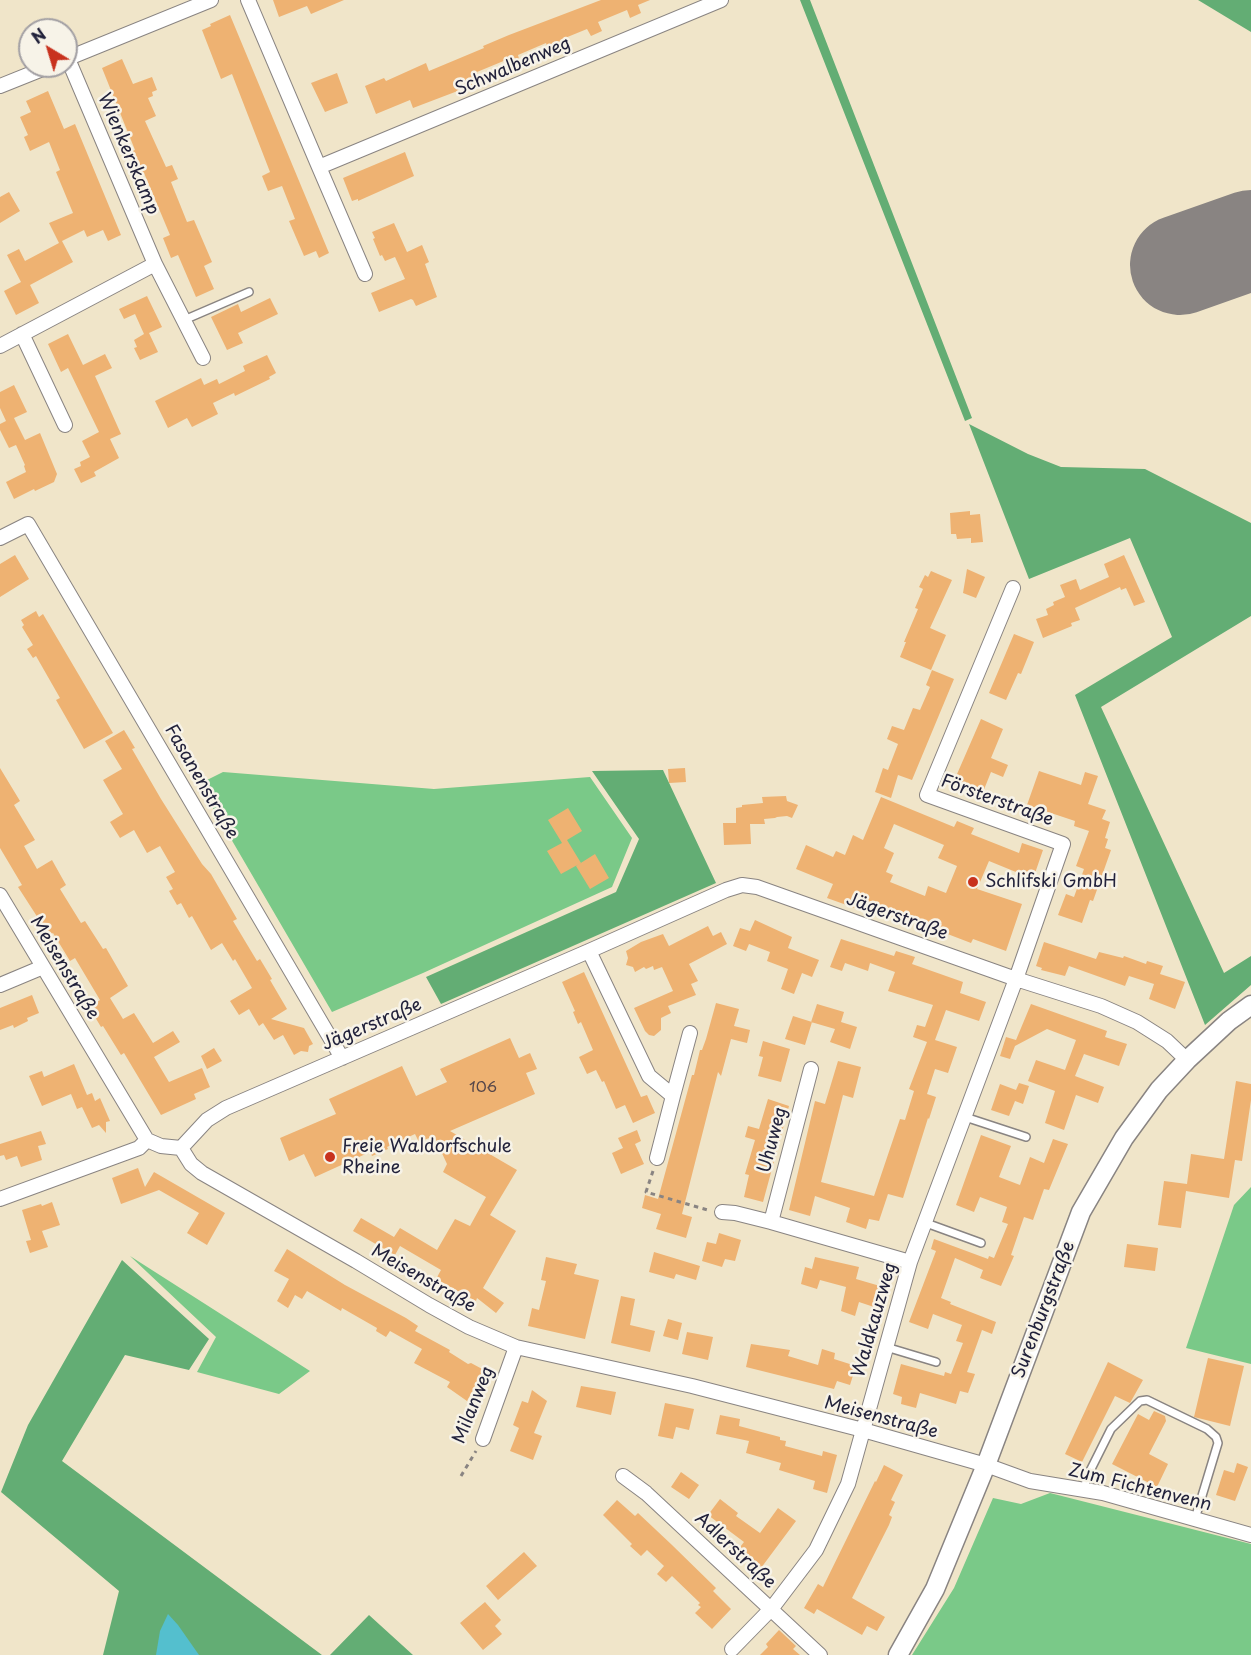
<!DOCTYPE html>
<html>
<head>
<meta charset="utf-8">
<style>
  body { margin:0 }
  #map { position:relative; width:1251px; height:1655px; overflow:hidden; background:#f0e5c9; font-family:"Playpen Sans",sans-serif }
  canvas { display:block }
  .north { position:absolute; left:18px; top:18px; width:60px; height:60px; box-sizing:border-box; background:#f7f3e8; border:2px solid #a29fa3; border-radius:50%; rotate:322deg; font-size:16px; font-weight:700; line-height:24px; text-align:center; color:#22223b }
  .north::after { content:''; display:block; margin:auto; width:21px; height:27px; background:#c8321e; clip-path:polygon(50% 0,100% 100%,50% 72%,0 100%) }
</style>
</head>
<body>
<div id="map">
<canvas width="1251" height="1655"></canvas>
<div class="north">N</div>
</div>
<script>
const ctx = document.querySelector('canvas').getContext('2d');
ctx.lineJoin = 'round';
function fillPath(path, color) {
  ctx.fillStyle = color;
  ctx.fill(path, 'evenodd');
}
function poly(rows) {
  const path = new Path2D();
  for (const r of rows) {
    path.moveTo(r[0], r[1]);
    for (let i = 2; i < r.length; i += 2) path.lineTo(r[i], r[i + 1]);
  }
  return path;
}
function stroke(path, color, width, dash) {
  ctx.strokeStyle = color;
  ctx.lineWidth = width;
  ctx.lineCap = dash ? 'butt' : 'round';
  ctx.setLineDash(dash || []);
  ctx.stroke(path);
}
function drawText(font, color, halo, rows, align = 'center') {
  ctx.font = font + ' "Playpen Sans",sans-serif';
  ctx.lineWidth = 5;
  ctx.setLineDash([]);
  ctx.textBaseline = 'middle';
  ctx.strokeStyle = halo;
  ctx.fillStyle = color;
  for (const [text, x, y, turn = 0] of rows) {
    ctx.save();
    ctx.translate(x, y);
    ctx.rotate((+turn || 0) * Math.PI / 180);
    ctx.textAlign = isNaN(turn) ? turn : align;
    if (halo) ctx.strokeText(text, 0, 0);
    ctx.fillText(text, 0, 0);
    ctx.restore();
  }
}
fillPath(poly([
  [223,772,434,789,590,777,632,838,612,887,423,973,332,1012,199,784],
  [1251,1187,1251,1364,1186,1348,1234,1205],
  [130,1256,310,1371,279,1394,197,1372,216,1337],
  [1050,1493,1251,1544,1251,1655,912,1655,954,1588,993,1498,1021,1504]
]), '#7ac988');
fillPath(poly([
  [800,0,810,0,972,418,965,421],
  [1198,0,1251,0,1251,32],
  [969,424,1028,454,1061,467,1145,469,1251,523,1251,616,1101,707,1224,973,1251,956,1251,985,1205,1025,1075,695,1172,637,1130,538,1029,579],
  [663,770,716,883,441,1004,426,977,616,892,639,839,592,771],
  [122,1260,209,1339,189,1370,125,1355,62,1461,322,1655,103,1655,119,1591,1,1492,28,1425],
  [369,1615,413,1655,330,1655]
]), '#63ad74');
fillPath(poly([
  [168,1614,178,1625,199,1655,156,1655,160,1631]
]), '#54bfce');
stroke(poly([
  [1180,265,1251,240]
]), '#898482', 100);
fillPath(poly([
  [273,0,344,0,311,14,307,6,279,17],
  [601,0,650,0,638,5,641,13,630,18,627,10,598,22,602,31,591,36,587,29,565,38,567,43,549,51,546,43,518,55,520,63,509,67,506,60,477,72,481,81,455,92,413,108,410,100,376,114,365,86,384,78,386,81,426,63,429,71,484,48,483,46,509,35],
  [230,15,329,253,319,258,316,251,304,256,289,221,295,219,282,186,268,191,262,176,270,172,232,74,221,79,202,30,211,26,210,24],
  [122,59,133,84,152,77,157,90,152,92,153,96,148,98,156,116,145,121,166,167,172,165,178,179,171,182,187,222,194,220,212,262,204,266,214,289,196,297,178,255,171,258,163,238,170,235,144,173,139,175,130,152,135,150,102,68],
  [337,73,348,103,325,112,311,83],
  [48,91,64,129,75,124,121,235,108,241,103,230,87,237,84,230,62,241,73,262,30,285,39,303,16,315,4,291,21,282,7,255,19,249,25,261,59,243,49,223,73,213,56,172,60,170,49,142,30,151,24,137,28,135,20,117,31,112,26,101],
  [405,152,414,176,358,201,358,199,352,201,343,178],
  [9,192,20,211,0,223,0,197],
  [394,223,407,252,422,245,429,262,425,264,437,297,416,306,413,300,411,299,379,312,371,293,405,279,395,257,385,261,382,255,380,256,373,239,375,238,372,232],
  [147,296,162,327,149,333,158,352,140,360,134,348,137,347,134,340,144,334,135,314,124,319,119,309],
  [270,298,278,314,238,333,243,343,227,350,211,317,238,304,241,312],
  [68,334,83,365,105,354,112,368,95,376,121,434,110,439,119,458,94,472,96,476,81,483,74,469,81,466,80,462,90,457,82,441,99,432,68,368,61,372,48,344],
  [267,355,276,373,269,377,270,379,235,396,234,393,213,403,218,414,192,427,187,418,168,428,155,401,201,378,204,385,217,379,219,384,245,371,243,366],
  [14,385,27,412,14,418,25,440,40,433,57,474,54,482,35,491,34,489,14,499,6,482,26,472,24,466,25,465,16,445,9,448,0,430,0,424,6,421,0,408,0,392],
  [970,511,970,515,980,514,983,542,971,543,971,538,957,539,956,534,951,534,950,513],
  [15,555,29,579,0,597,0,564],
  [1124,555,1145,602,1134,606,1126,588,1121,590,1120,587,1075,608,1080,620,1071,623,1072,626,1043,638,1036,619,1048,615,1046,609,1054,605,1053,602,1065,597,1060,585,1076,579,1080,590,1109,577,1104,564],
  [967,569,985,577,976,598,963,593],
  [931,571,952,580,930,628,946,635,931,670,900,657,906,642,904,642,918,609,915,608,923,589,919,587,925,575,928,577],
  [36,611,39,617,43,614,113,733,84,749,56,700,60,698,36,656,33,658,27,649,33,645,22,627,24,625,21,620],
  [1014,634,1034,642,1021,674,1018,673,1006,700,989,693],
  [932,670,954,679,912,780,898,775,891,798,875,792,883,768,888,770,898,744,887,739,892,726,904,730,913,708,920,710,930,687,926,685],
  [981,719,1003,729,991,758,1008,765,1003,777,991,772,983,792,954,781],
  [124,730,135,748,132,749,161,799,202,864,211,874,237,919,233,921,257,961,260,959,272,979,270,980,287,1009,271,1019,304,1028,313,1044,309,1046,308,1052,301,1051,294,1055,283,1035,274,1040,263,1023,259,1026,249,1009,239,1015,230,1001,252,988,235,959,233,961,222,943,211,950,192,916,189,918,181,903,177,905,169,891,173,889,166,877,175,872,160,846,147,853,134,830,120,838,110,822,123,814,103,780,122,769,105,741],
  [0,768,20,801,14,805,35,840,24,846,37,869,52,860,66,885,60,889,81,923,85,921,103,949,106,948,128,986,110,998,123,1019,134,1013,153,1043,173,1031,180,1042,154,1057,169,1082,202,1068,210,1087,194,1094,196,1099,161,1115,124,1053,121,1055,103,1026,101,1027,89,1007,100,1000,75,958,70,961,53,933,49,935,18,887,22,885,0,848],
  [685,768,686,782,669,783,668,769],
  [1039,771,1081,785,1085,772,1098,776,1088,804,1106,810,1102,819,1110,822,1105,838,1108,839,1105,848,1111,850,1093,901,1090,900,1082,923,1058,915,1066,894,1074,897,1084,869,1076,866,1089,831,1074,826,1075,821,1027,805],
  [786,796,787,801,798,805,792,818,787,816,777,817,775,818,764,819,765,824,750,824,751,844,724,845,723,823,736,823,736,808,742,807,742,805,763,803,762,797],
  [881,797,954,827,957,821,974,828,971,834,1019,853,1022,843,1043,850,1033,879,989,861,977,889,1022,904,1006,951,973,939,971,943,872,905,869,913,827,898,833,884,796,869,806,845,833,857,836,851,845,855,853,835,863,840],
  [894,824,944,845,938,858,957,866,946,893,928,886,925,896,890,882,893,875,886,872,894,853,884,848],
  [568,808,582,831,567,840,581,863,561,874,547,851,562,843,548,820],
  [595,854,609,878,590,889,576,866],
  [755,920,792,937,788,948,819,960,812,977,802,973,794,994,781,989,788,969,767,961,770,952,749,944,746,951,733,946,740,928,750,931],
  [708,926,713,936,721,932,727,944,689,964,698,981,691,984,696,995,668,1006,671,1013,661,1018,661,1030,654,1036,649,1035,645,1031,634,1008,673,991,662,967,654,970,653,966,646,969,644,967,635,972,633,967,626,965,628,958,626,951,641,942,663,934,669,946],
  [841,939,894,956,896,951,915,957,912,964,963,982,960,993,986,1002,979,1021,946,1010,935,1040,957,1047,948,1073,935,1069,927,1094,936,1097,929,1119,928,1118,903,1198,888,1194,879,1221,869,1219,866,1229,846,1222,850,1208,815,1196,810,1216,789,1210,815,1101,825,1104,838,1061,861,1067,853,1098,843,1095,821,1182,874,1196,900,1119,905,1120,914,1091,909,1089,927,1042,913,1037,917,1025,925,1027,933,1005,888,991,895,972,870,963,868,971,845,963,842,971,830,967],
  [1044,942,1096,959,1099,952,1123,958,1124,956,1146,964,1147,961,1163,966,1160,974,1185,982,1175,1009,1149,999,1154,984,1129,976,1125,986,1069,966,1065,976,1041,970,1042,968,1036,966],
  [584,972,641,1097,647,1095,655,1113,633,1123,625,1105,616,1109,604,1081,602,1082,596,1070,587,1074,579,1057,593,1050,581,1022,578,1024,573,1012,575,1011,562,982],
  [32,995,39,1013,27,1018,28,1021,14,1028,13,1025,0,1030,0,1008],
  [716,1003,739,1009,734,1026,750,1030,747,1043,731,1039,721,1076,718,1072,682,1214,692,1217,686,1238,656,1229,661,1214,642,1208,645,1195,658,1199,692,1075,694,1075,700,1050,702,1050,706,1039],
  [817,1004,844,1012,841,1022,857,1027,850,1049,830,1042,835,1029,811,1022],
  [1031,1004,1107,1031,1105,1037,1127,1044,1119,1066,1084,1054,1075,1076,1104,1087,1098,1103,1076,1095,1064,1130,1045,1123,1055,1091,1028,1081,1036,1060,1065,1070,1076,1040,1047,1029,1015,1046,1010,1059,1000,1056,1006,1037,1016,1040],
  [793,1016,812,1022,805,1045,785,1039],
  [510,1038,519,1058,530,1053,537,1069,526,1073,535,1094,450,1131,517,1170,490,1215,516,1231,483,1288,504,1303,496,1313,477,1298,476,1301,436,1279,441,1270,400,1246,395,1255,353,1231,361,1218,394,1237,400,1228,437,1250,455,1219,470,1226,486,1197,443,1172,447,1164,434,1136,419,1142,415,1134,387,1147,388,1149,372,1156,370,1152,315,1177,304,1154,289,1161,280,1138,336,1114,329,1099,402,1066,416,1096,447,1082,440,1069],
  [763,1041,790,1049,781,1082,758,1076,763,1057,759,1056],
  [214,1048,222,1061,207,1069,201,1056],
  [74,1064,87,1095,92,1093,95,1101,100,1098,110,1121,106,1122,106,1133,99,1125,92,1128,82,1107,77,1109,71,1094,42,1106,29,1076,42,1071,44,1077],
  [1236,1081,1251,1084,1251,1100,1242,1161,1235,1160,1229,1198,1186,1191,1181,1228,1158,1225,1164,1181,1187,1184,1191,1154,1224,1159],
  [1019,1083,1029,1086,1023,1104,1015,1101,1009,1116,991,1110,1000,1084,1016,1090],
  [768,1099,789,1106,763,1202,744,1197,749,1175,745,1174,755,1140,745,1137,748,1126,759,1129],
  [637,1130,641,1141,635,1144,644,1164,621,1174,612,1153,623,1148,618,1138],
  [41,1131,46,1144,38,1146,42,1160,21,1167,17,1156,6,1160,4,1155,0,1156,0,1144],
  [981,1135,1011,1146,999,1177,1020,1185,1030,1157,1044,1163,1053,1139,1068,1144,1049,1190,1044,1189,1033,1220,1024,1217,1011,1255,1014,1256,1001,1286,980,1278,983,1270,955,1258,941,1298,951,1302,950,1304,996,1322,992,1334,982,1330,967,1372,975,1374,968,1393,960,1391,956,1404,920,1393,916,1408,901,1404,902,1397,893,1394,901,1364,944,1376,945,1372,951,1374,963,1343,956,1341,962,1325,933,1314,928,1329,909,1322,936,1251,931,1249,934,1239,988,1259,989,1256,994,1258,1008,1224,1002,1222,1007,1207,980,1197,974,1212,956,1205],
  [138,1168,145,1187,154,1172,225,1213,207,1245,187,1233,199,1213,159,1190,121,1204,112,1178],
  [52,1202,60,1225,42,1231,48,1247,30,1253,26,1241,31,1240,22,1210,41,1204,42,1206],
  [719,1233,741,1240,735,1261,725,1259,722,1267,702,1261,707,1242,716,1244],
  [1127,1244,1158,1248,1155,1271,1124,1267],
  [287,1249,345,1285,406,1318,418,1326,415,1331,450,1350,449,1352,468,1364,471,1363,484,1370,467,1401,447,1387,450,1382,414,1363,422,1349,390,1331,386,1337,376,1331,377,1328,342,1308,341,1311,307,1291,302,1299,295,1295,288,1308,277,1301,289,1279,274,1271],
  [654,1252,700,1266,696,1280,676,1274,674,1279,649,1272],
  [546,1257,577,1264,574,1274,599,1280,585,1339,528,1326,532,1308,539,1310,546,1281,541,1280],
  [815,1257,859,1267,856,1279,880,1286,874,1307,859,1302,855,1316,841,1311,846,1287,820,1280,817,1289,801,1284,805,1267,812,1269],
  [621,1296,635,1299,630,1325,655,1331,650,1352,611,1343],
  [668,1319,682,1323,678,1340,663,1336],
  [687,1332,713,1337,708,1360,682,1354],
  [751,1344,790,1350,788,1356,818,1365,822,1349,835,1353,834,1359,856,1366,850,1385,837,1381,834,1389,746,1367],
  [1208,1358,1244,1366,1230,1426,1194,1417],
  [1108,1362,1143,1380,1130,1403,1115,1396,1082,1462,1065,1454],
  [581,1386,616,1392,611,1415,576,1407],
  [532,1390,547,1401,534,1433,542,1436,533,1460,510,1451,519,1428,513,1425,522,1401,528,1403],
  [665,1403,694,1409,689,1430,676,1427,673,1439,658,1436],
  [1154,1411,1165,1416,1166,1421,1149,1454,1168,1464,1157,1487,1112,1464,1138,1414,1149,1420],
  [720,1415,740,1419,739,1426,780,1437,780,1440,786,1441,785,1446,822,1456,823,1451,837,1455,827,1493,813,1489,815,1481,779,1470,781,1463,746,1453,749,1441,716,1434],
  [1237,1463,1248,1467,1235,1501,1216,1495,1224,1470,1234,1473],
  [884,1465,903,1475,891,1500,895,1502,889,1515,892,1517,889,1525,852,1598,885,1617,877,1631,867,1626,862,1635,817,1609,814,1614,804,1608,818,1584,823,1587,875,1481,876,1482],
  [681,1472,699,1485,689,1499,671,1487],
  [720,1499,738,1513,736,1516,760,1533,778,1508,796,1521,761,1568,737,1551,744,1542,708,1515],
  [617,1500,635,1516,638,1513,672,1545,716,1588,713,1591,731,1609,712,1629,695,1613,701,1607,698,1605,700,1603,672,1576,666,1582,657,1574,664,1566,647,1550,641,1556,630,1546,632,1544,603,1515],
  [524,1552,537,1566,498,1600,486,1586],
  [485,1602,501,1620,495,1626,502,1634,483,1650,460,1623],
  [779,1630,796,1646,793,1649,800,1655,760,1655,768,1647,766,1644]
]), '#eeb272');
const lane = poly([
  [184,320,249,292],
  [965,1117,1026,1137],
  [926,1223,981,1243],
  [886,1347,936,1362],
  [1084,1490,1087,1477,1111,1429,1140,1401,1147,1400,1207,1429,1216,1437,1218,1443,1195,1519]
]);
const street = poly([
  [248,0,319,167,721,0],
  [66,59,211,0],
  [0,86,50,66],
  [319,167,365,274],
  [155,264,203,358],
  [22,334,65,425],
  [0,346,155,264,68,59],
  [0,538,28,524,342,1058],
  [0,895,147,1140,161,1146,181,1148],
  [589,951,649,1076,673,1096,657,1158],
  [0,985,43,967],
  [673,1096,690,1033],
  [181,1148,191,1164,202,1173,356,1261,429,1305,469,1327,516,1347,692,1386,863,1430,986,1465,1030,1481,1103,1493,1251,1535],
  [181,1148,207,1120,226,1108,589,951,726,890,742,885,757,887,1016,979,1101,1006,1137,1022,1167,1041,1187,1060],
  [0,1199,139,1148,147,1140],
  [722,1212,735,1213,771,1222,910,1262],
  [771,1222,811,1069],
  [483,1439,516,1347],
  [623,1476,646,1493,820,1655],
  [732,1649,772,1608,816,1550,848,1484,910,1262,1016,979,1063,844,927,795,1013,588]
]);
const secondary = poly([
  [898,1655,935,1589,986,1465,1081,1212,1124,1138,1159,1090,1187,1060,1229,1021,1251,1005]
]);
stroke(lane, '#898482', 10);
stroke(street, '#898482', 16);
stroke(secondary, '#898482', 21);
stroke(poly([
  [653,1171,646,1192,711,1211],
  [461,1476,476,1451]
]), '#898482', 3, [4.5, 4.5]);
stroke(lane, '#fff', 7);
stroke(street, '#fff', 14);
stroke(secondary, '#fff', 18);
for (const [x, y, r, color] of [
  [973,882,6,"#c8321e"],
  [330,1157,6,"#c8321e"]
]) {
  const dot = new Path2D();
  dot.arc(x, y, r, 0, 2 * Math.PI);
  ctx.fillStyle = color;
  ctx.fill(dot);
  stroke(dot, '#f7f3e8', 2);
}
drawText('15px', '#554649', null, [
  ["106",483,1088]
]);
drawText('18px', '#22223b', '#f7f3e8', [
  ["Schwalbenweg",513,67,-23],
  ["Wienkerskamp",128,154,67],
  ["Fasanenstraße",201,782,60],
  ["Försterstraße",997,801,20],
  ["Jägerstraße",897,917,20],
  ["Meisenstraße",64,968,59],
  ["Jägerstraße",372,1025,-23],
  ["Uhuweg",773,1140,-75],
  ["Meisenstraße",423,1279,30],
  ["Surenburgstraße",1044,1310,-69],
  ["Waldkauzweg",875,1320,-74],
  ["Milanweg",474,1405,-68],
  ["Meisenstraße",881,1418,15],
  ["Zum Fichtenvenn",1140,1488,14],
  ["Adlerstraße",735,1551,43]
]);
drawText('18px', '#22223b', '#f7f3e8', [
  ["Schlifski GmbH",985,882],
  ["Freie Waldorfschule",342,1147],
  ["Rheine",342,1168]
], 'left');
</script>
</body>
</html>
